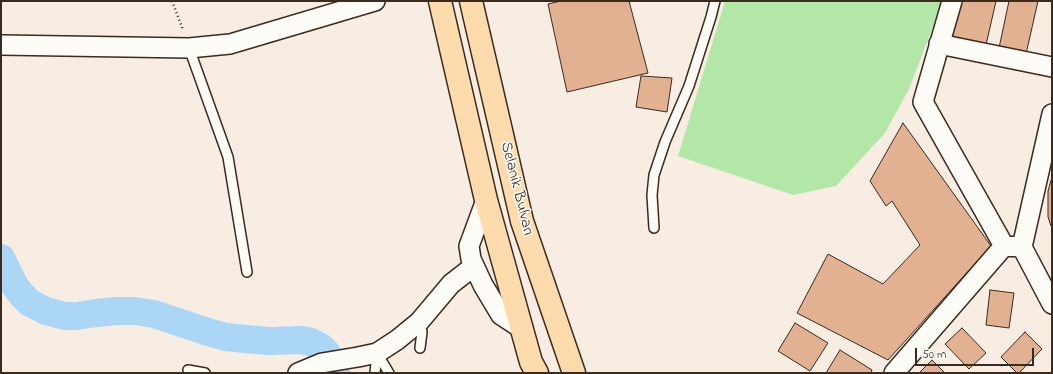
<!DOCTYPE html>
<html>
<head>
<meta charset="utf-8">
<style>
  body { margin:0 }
  #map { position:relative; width:1053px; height:374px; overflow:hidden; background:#f7ede3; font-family:"Indie Flower",sans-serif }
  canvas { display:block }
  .frame { position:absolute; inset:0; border:2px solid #3b2a1e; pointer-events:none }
  .scale { position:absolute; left:915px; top:348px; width:119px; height:18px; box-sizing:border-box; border:2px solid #3b2a1e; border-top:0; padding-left:5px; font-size:12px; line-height:14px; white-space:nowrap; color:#3b2a1e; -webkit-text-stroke:3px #fdfcf7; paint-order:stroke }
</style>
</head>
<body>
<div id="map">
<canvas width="1053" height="374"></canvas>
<div class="frame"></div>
<div class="scale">50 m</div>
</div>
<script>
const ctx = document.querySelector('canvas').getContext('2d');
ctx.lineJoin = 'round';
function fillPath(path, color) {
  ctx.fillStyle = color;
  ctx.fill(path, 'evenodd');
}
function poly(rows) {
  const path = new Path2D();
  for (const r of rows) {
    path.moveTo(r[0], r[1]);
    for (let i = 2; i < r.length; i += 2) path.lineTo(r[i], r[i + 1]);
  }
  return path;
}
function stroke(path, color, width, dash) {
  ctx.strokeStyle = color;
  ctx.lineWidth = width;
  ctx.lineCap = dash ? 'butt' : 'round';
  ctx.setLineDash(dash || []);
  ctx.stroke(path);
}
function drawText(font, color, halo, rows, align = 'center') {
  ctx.font = font + ' "Indie Flower",sans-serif';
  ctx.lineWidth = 3;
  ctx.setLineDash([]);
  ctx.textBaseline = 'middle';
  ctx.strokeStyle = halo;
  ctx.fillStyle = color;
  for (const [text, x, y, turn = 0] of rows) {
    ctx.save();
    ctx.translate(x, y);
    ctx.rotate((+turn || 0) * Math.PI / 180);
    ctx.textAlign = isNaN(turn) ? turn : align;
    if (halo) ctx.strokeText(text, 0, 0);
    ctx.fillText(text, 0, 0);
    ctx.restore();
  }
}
fillPath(poly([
  [725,1,943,1,909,89,885,133,836,186,793,195,678,156]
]), '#b3e7a8');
stroke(poly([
  [1,258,15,286,22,295,30,303,46,311,65,316,77,316,96,313,116,311,135,311,154,314,208,332,226,337,245,339,269,341,302,340,311,342,319,346,326,352,334,365,336,373]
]), '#abd6f6', 28);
const building = poly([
  [561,1,629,1,648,73,567,92,548,4,561,1],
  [960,1,996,1,986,45,952,37,960,1],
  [1009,1,1038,1,1026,54,999,48,1009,1],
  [641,76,672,78,667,112,636,107,641,76],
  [903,123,991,246,888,360,797,313,828,254,883,284,920,245,892,201,886,206,870,181,903,123],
  [1052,177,1052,226,1051,226,1048,217,1048,191,1052,177],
  [990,290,1014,293,1009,328,986,325,990,290],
  [795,323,828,343,810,371,778,351,795,323],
  [962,328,986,353,969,369,945,344,962,328],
  [1025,332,1042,349,1019,373,1017,373,1001,357,1025,332],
  [840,350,872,370,871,373,826,373,840,350],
  [932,360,945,373,919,373,932,360]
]);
fillPath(building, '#e1b192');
stroke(building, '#3b2a1e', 1);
const lane = poly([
  [189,48,228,157,247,272],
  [654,228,652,195,654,175,665,142,689,86,711,17,715,1],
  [419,322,422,332,420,348],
  [377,353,389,373],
  [188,370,205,373],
  [375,373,377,353]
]);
const street = poly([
  [952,1,923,102,1004,246],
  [939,44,1052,67],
  [1,45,189,48,230,44,375,1],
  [486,200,469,246,471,259,483,285,501,315,521,328],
  [1022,247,1052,114],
  [298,373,322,363,358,357,377,353,397,340,419,322,451,284,474,266],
  [894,373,1004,246,1022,247,1052,304]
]);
const primary = poly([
  [440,1,486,200,531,362,537,373],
  [471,1,522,221,574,373]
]);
stroke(lane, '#3b2a1e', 12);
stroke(street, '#3b2a1e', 22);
stroke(primary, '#3b2a1e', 25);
stroke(poly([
  [172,1,183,30]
]), '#3b2a1e', 2.5, [1, 3]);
stroke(lane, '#fdfcf7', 9);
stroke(street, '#fdfcf7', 19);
stroke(primary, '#fedbac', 22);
drawText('16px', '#3b2a1e', '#fdfcf7', [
  ["Selanik Bulvarı",516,189,76]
]);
</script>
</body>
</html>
